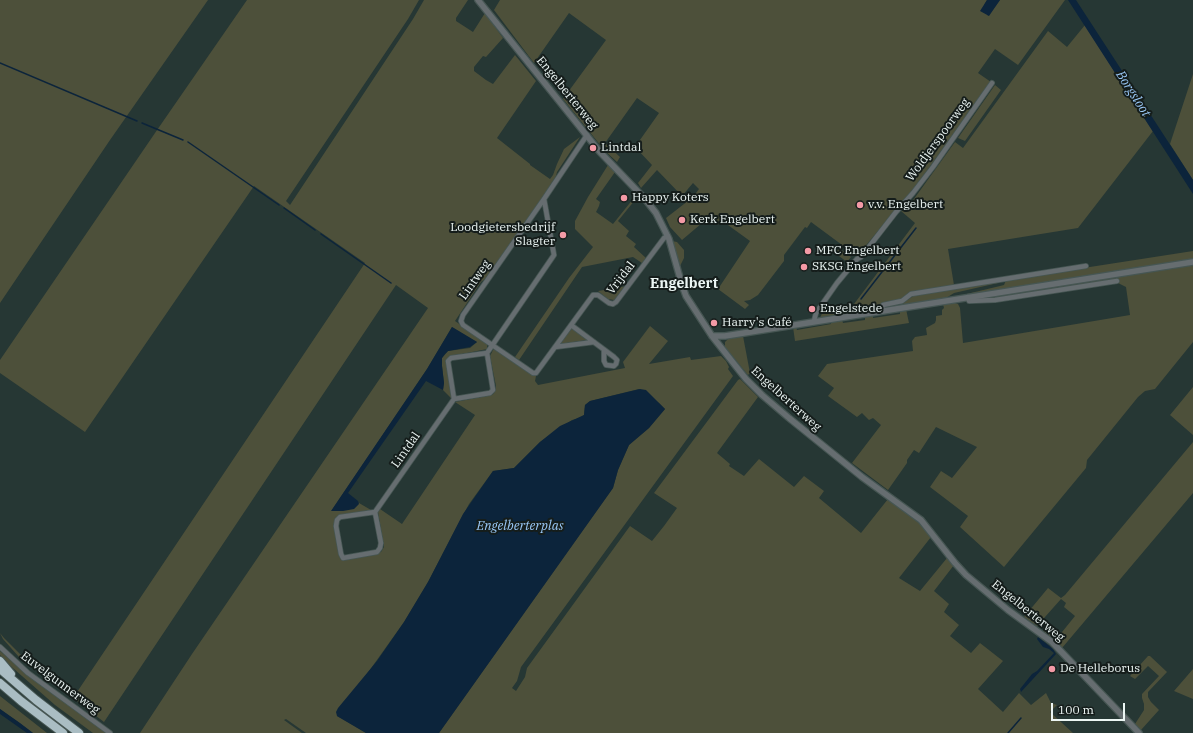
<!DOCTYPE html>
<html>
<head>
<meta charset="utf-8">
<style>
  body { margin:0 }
  #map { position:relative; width:1193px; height:733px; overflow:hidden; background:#263734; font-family:"IBM Plex Serif",serif }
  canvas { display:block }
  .scale { position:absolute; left:1051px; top:703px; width:74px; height:18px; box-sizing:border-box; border:2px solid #ecf6f4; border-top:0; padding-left:5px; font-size:12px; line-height:14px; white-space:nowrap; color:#ecf6f4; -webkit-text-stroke:3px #151d1b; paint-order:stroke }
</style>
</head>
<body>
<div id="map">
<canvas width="1193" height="733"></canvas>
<div class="scale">100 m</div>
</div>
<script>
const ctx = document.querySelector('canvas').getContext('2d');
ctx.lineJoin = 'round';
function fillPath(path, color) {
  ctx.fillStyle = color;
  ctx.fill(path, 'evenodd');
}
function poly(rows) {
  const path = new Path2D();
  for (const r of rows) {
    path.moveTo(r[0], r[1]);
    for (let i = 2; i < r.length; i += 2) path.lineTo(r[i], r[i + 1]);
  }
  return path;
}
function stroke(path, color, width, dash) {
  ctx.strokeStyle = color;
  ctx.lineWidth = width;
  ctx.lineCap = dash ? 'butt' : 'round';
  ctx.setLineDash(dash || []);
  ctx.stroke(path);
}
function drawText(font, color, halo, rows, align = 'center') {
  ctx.font = font + ' "IBM Plex Serif",serif';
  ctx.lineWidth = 4;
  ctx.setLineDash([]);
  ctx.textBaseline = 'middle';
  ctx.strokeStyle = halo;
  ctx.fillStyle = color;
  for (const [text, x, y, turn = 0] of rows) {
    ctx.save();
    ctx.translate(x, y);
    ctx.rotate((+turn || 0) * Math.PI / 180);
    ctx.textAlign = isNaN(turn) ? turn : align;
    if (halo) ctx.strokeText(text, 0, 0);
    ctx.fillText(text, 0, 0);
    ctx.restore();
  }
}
fillPath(poly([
  [0,0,208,0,110,140,0,303],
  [247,0,419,0,408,19,286,201,290,205,413,19,424,0,468,0,456,18,456,21,473,32,485,13,503,38,486,57,483,56,474,67,474,71,486,80,493,84,515,55,536,81,497,138,530,164,530,165,550,179,553,175,557,164,564,149,580,137,557,172,556,176,539,203,486,278,481,282,455,321,487,343,487,349,452,356,448,359,452,399,443,390,444,383,442,366,442,358,448,351,470,348,477,342,452,327,427,369,332,510,359,503,371,510,341,515,338,516,335,522,341,560,381,552,384,547,378,512,380,509,402,524,475,415,455,402,492,395,494,393,496,386,490,356,493,350,495,349,532,375,536,376,535,381,538,385,625,368,623,362,650,326,668,341,649,364,690,357,691,360,721,356,726,361,729,367,728,369,733,376,521,667,517,681,512,688,516,691,525,677,527,668,630,526,652,541,664,526,677,508,654,493,738,380,740,379,758,397,717,453,730,464,729,466,744,476,759,459,794,487,804,476,824,491,819,498,861,533,888,499,908,513,920,524,931,537,899,578,920,591,947,558,954,565,934,591,949,604,944,612,959,625,950,636,971,653,980,643,1003,661,978,689,1003,712,1019,693,1031,705,1046,693,1051,703,1057,705,1050,712,1073,733,439,733,613,488,618,470,629,445,649,428,665,409,659,403,639,389,590,401,585,405,584,415,580,418,572,420,540,442,514,468,493,471,469,504,428,582,404,622,337,716,366,733,306,733,286,719,284,720,302,733,140,733,192,654,428,308,396,285,104,722,73,698,365,263,254,186,85,432,0,373,0,360,155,133],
  [500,0,987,0,984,5,988,16,1000,0,1065,0,1018,65,995,49,978,73,991,82,915,187,857,256,811,222,807,228,805,227,784,255,784,261,758,295,750,300,744,301,749,305,745,309,718,289,750,241,721,220,718,225,708,218,682,240,670,227,666,218,693,197,699,189,693,183,682,196,657,170,641,188,638,183,652,165,635,147,659,113,637,98,605,143,620,157,617,162,605,151,563,99,606,40,569,13,534,63,494,10],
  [1085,25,1153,131,1078,228,948,249,954,285,908,293,901,300,883,304,875,310,856,313,854,304,915,223,901,211,906,210,955,142,963,148,1048,31,1067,47],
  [1193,74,1193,180,1170,144],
  [995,85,1001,90,965,141,958,138],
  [608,165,615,172,596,199,600,202,599,206,596,212,613,224,637,194,639,195,618,221,629,231,626,236,636,244,634,247,646,258,642,263,633,257,582,267,519,360,515,357,569,278,593,247,575,229,575,221,588,197],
  [672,241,677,242,684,250,684,258,680,266,679,265],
  [839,248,851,257,847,262,835,253],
  [1193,251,1193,259,954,297,1000,286,1004,285,1006,280],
  [1193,263,1193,342,1155,389,1145,391,1138,397,1087,460,1086,468,1004,567,960,527,968,516,930,487,941,471,952,478,977,447,936,427,919,453,914,450,907,460,907,463,888,490,852,463,881,425,873,418,869,420,862,413,857,417,828,396,834,388,818,376,827,364,913,351,912,341,915,337,927,335,926,328,935,323,936,320,936,316,942,315,942,310,944,308,943,304,952,302,958,304,960,308,963,343,1130,315,1126,287,1118,283,1117,280,995,299,974,298],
  [999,281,998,283,954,293,946,298,899,306,916,294],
  [627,286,614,300,608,299,598,291],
  [846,306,845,314,820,318,824,309],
  [906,309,909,323,795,341,793,327,796,327,797,330,831,324,831,322,842,320,843,323,865,320,865,317,873,316,873,318,900,314,900,310],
  [572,328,587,340,560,344],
  [743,336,750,373,748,375,725,347,725,342,728,339],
  [1193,387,1193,435,1170,415],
  [1193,442,1193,493,1062,648,1043,631,1046,627,1058,637,1075,616,1064,607,1066,603,1061,599,1037,626,1024,617,1048,588,1061,598,1065,595],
  [0,633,4,638,23,657,19,657,3,639],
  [0,651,38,683,106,733,93,733,55,705,6,662,0,655],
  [1148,656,1150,656,1167,672,1148,692,1148,697,1151,702,1159,710,1141,730,1135,724,1144,710,1144,704,1142,698,1142,694,1159,676,1148,666,1135,679,1130,676],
  [1193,669,1193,699,1174,691],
  [0,696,47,733,33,733,0,709]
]), '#4d503a');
fillPath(poly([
  [987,0,1000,0,989,16,980,11],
  [1068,0,1076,0,1193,180,1193,194],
  [452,327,477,342,470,347,448,351,445,354,442,358,442,366,444,383,443,390,426,381,348,493,358,501,359,504,354,509,343,511,331,511,427,369],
  [640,389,646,390,665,409,649,428,629,445,618,470,613,488,439,733,366,733,337,716,336,712,338,708,377,661,404,622,428,582,463,514,493,471,514,468,540,442,560,426,584,415,585,405,590,401],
  [1038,637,1053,649,1056,654,1021,692,1020,689,1032,674,1037,671,1054,653,1049,649,1043,647,1037,639],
  [0,709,20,723,33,733,27,733,0,714]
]), '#0c243b');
stroke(poly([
  [0,63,137,121],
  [142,123,183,140],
  [188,142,279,205],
  [284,208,315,230],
  [321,234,391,283],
  [861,299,916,228],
  [1008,733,1021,718]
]), '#0c243b', 1.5);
const minor = poly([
  [544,199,463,315,461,321,463,325,533,373,536,373,593,295,598,295,609,303,613,304,616,302,664,238,668,236],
  [968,297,969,301,995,300,1117,281],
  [881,311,883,305,902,301,911,294,1086,266],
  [814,321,816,313,837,283,857,259,861,257,896,212,913,193,933,167,992,83],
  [571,325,614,357,617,360,616,364,614,366,606,365,604,361,604,350],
  [555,347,594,342],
  [454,399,448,361,451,358,487,353],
  [375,512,340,517,337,520,336,526,341,554,343,558,377,552,380,548,381,543,375,512,454,399,490,393,493,390,487,353,554,255,544,199,587,135],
  [0,647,28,673,110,733]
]);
const tertiary = poly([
  [478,0,600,152,645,199,656,213,669,239,682,285,686,296,712,336,746,379,762,395,789,418,862,477,921,520,955,563,966,575,1008,610,1052,642,1139,733],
  [712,336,725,336,1193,262]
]);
const motorway = poly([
  [0,661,11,674],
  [0,669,36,700,79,733],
  [0,683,21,701,63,733]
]);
stroke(minor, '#465653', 6);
stroke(tertiary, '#465653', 8);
stroke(motorway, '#465653', 10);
stroke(minor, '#666d70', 4.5);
stroke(tertiary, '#666d70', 5.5);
stroke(motorway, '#aabdc3', 8);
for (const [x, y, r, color] of [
  [593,148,4,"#f49aa6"],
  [624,198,4,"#f49aa6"],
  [860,205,4,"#f49aa6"],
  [682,220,4,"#f49aa6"],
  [563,235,4,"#f49aa6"],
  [808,251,4,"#f49aa6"],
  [804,267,4,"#f49aa6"],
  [812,309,4,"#f49aa6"],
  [714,323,4,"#f49aa6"],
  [1052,669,4,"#f49aa6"]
]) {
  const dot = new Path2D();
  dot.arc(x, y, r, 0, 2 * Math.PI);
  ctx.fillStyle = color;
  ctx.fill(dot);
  stroke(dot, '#151d1b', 1.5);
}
drawText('12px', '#ecf6f4', '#151d1b', [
  ["Engelberterweg",567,93,51],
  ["Woldjerspoorweg",938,140,-54],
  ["Vrijdal",621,278,-52],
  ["Lintweg",475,280,-55],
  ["Engelberterweg",786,399,42],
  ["Lintdal",406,450,-55],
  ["Engelberterweg",1028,611,39],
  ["Euvelgunnerweg",60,683,37]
]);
drawText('12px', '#ecf6f4', '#151d1b', [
  ["Lintdal",601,148],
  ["Happy Koters",632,198],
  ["v.v. Engelbert",868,205],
  ["Kerk Engelbert",690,220],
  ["Loodgietersbedrijf",555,228,"right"],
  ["Slagter",555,242,"right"],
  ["MFC Engelbert",816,251],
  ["SKSG Engelbert",812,267],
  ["Engelstede",820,309],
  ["Harry's Café",722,323],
  ["De Helleborus",1060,669]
], 'left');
drawText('italic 13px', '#9ac8f7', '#151d1b', [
  ["Borgsloot",1133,94,57],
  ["Engelberterplas",520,526]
]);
drawText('bold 14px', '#ecf6f4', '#151d1b', [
  ["Engelbert",684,284]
]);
</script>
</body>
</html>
